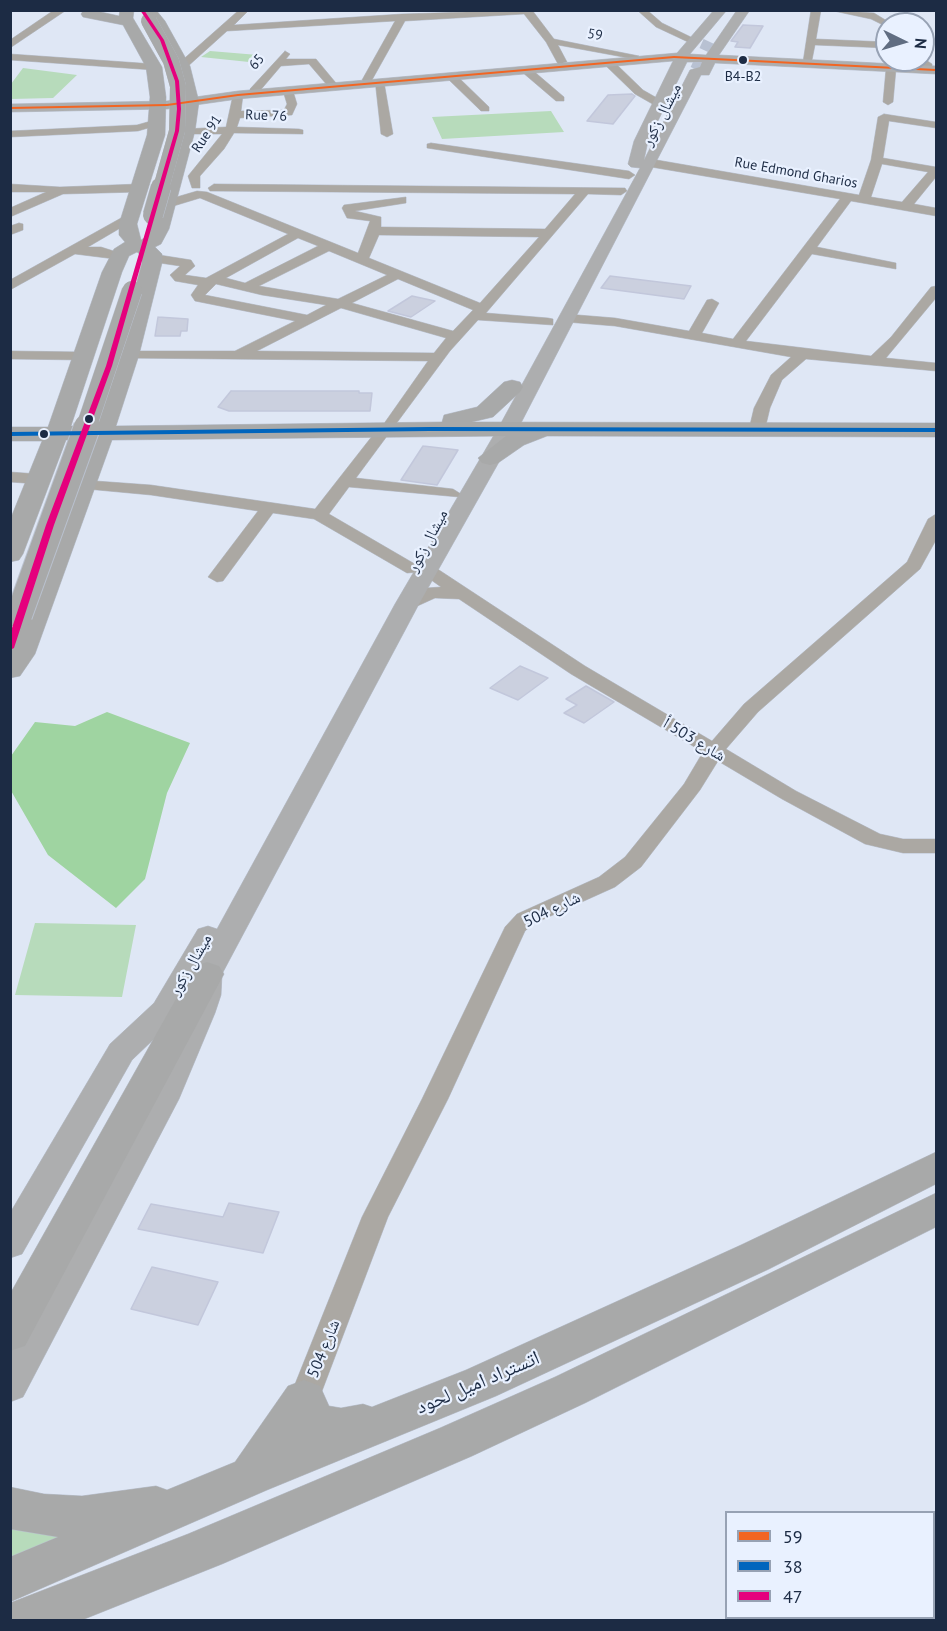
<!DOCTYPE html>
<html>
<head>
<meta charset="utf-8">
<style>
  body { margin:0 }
  #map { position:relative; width:947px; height:1631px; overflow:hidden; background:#dfe7f5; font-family:"PT Sans",sans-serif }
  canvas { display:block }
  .frame { position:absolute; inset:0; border:12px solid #1c2b44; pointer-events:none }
  .legend { position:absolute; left:725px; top:1511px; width:210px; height:108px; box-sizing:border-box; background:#e9f1ff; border:2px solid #97a2b4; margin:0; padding:8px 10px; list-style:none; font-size:18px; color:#1c2b44 }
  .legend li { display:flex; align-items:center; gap:12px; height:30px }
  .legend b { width:30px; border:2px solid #97a2b4 }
  .north { position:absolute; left:875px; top:12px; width:60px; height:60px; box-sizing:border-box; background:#e9f1ff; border:2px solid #97a2b4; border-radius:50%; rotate:95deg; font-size:16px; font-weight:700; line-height:24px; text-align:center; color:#1c2b44 }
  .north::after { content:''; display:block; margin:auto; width:21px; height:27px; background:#606d82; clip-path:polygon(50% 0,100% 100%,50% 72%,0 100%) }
</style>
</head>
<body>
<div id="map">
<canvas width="947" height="1631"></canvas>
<div class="frame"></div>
<ul class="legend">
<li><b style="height:8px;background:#f26522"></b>59</li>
<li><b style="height:8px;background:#0065bd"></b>38</li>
<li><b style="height:8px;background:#e5007d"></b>47</li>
</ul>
<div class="north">N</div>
</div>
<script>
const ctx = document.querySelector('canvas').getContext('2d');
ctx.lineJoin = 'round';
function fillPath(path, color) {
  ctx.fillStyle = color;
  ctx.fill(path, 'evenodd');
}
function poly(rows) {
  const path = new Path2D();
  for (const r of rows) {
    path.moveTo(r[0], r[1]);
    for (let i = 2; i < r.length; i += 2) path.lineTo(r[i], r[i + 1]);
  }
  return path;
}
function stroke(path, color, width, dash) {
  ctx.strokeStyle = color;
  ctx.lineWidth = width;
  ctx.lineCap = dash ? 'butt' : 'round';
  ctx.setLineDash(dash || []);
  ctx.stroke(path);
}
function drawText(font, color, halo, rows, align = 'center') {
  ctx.font = font + ' "PT Sans","Noto Naskh Arabic",sans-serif';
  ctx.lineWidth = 4.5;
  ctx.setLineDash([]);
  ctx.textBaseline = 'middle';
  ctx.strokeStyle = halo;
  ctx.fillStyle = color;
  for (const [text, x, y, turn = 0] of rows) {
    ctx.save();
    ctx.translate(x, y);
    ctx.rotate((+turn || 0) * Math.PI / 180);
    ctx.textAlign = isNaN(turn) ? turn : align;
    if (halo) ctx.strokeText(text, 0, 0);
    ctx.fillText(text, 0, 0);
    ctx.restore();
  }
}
fillPath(poly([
  [210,51,258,55,249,62,201,57],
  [23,68,77,75,53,98,11,99,11,84],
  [551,111,564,132,442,139,432,117],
  [35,923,136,925,122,997,15,995],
  [11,1517,61,1529,60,1543,11,1562]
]), '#b7dbbb');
fillPath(poly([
  [107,712,190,743,167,793,145,879,116,908,48,855,10,789,11,756,35,722,75,726]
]), '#9fd4a1');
const building = poly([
  [743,25,763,26,750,48,735,47,738,42,731,41,743,25],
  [632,94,635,96,613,124,587,121,608,95,632,94],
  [610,276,691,286,684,299,601,288,610,276],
  [412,296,435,301,411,317,388,311,412,296],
  [158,317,188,319,187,331,181,331,180,336,155,336,158,317],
  [231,391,359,391,359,393,372,393,370,411,229,411,218,407,231,391],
  [423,446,458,450,437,485,401,480,423,446],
  [520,666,548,678,518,700,490,688,520,666],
  [586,686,614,702,584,723,564,713,577,705,566,699,586,686],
  [229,1203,279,1212,263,1253,138,1229,151,1204,223,1217,229,1203],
  [152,1267,218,1282,198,1325,131,1309,152,1267]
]);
fillPath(building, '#cbd0df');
stroke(building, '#c2c7db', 1.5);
stroke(poly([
  [697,70,710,42]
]), '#b8c1d2', 14, [14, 7]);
const minor = poly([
  [54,10,65,11,10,48,10,40,54,10],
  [239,10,249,10,234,25,402,14,532,10,554,39,639,56,634,59,558,45,567,62,558,64,546,42,524,14,405,21,372,80,367,83,362,80,395,21,227,31,186,68,178,68,178,64,239,10],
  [637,10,647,10,662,23,697,40,688,42,656,27,637,10],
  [811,10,821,10,816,39,887,42,887,48,815,45,812,60,803,62,811,10],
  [829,10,874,13,892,24,887,24,887,27,871,19,829,10],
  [285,51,290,54,286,59,316,59,336,83,327,85,309,64,281,66,258,93,250,93,250,89,285,51],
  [10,54,154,64,159,67,154,70,10,60,10,54],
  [923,58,932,64,932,68,924,68,914,60,923,58],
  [604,60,612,60,643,90,664,102,664,106,656,106,635,94,604,64,604,60],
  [891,66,896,69,893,102,888,105,883,102,886,69,891,66],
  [522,68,530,68,564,97,564,101,556,101,522,72,522,68],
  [447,74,455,74,489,107,489,111,481,111,447,78,447,74],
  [375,80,384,82,393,134,387,137,381,134,375,80],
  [288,88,293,91,297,104,292,115,240,118,237,127,299,129,303,130,303,134,234,133,224,149,200,176,200,188,192,188,188,176,222,134,187,134,181,131,183,129,226,127,233,95,238,92,243,95,241,111,284,110,287,104,283,91,288,88],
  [884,114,936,122,936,128,889,121,883,158,936,167,936,177,914,204,936,208,936,216,851,201,817,247,896,263,896,269,812,254,746,341,871,356,891,337,931,287,936,286,936,298,886,358,936,363,936,371,806,359,782,380,770,408,765,429,757,434,749,429,754,408,771,375,791,357,615,326,566,322,559,318,566,314,615,318,689,331,707,300,712,299,719,303,702,333,733,339,840,199,651,167,645,163,651,159,859,195,871,160,878,117,884,114],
  [882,164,928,172,902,202,871,197,882,164],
  [158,119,162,120,162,124,138,131,10,137,10,131,137,125,158,119],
  [431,143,629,171,635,175,629,179,427,148,427,144,431,143],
  [10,184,60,187,139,184,145,188,139,192,63,194,10,217,10,208,46,192,10,192,10,184],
  [214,184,625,188,627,191,621,195,588,194,486,313,548,318,553,319,553,325,478,320,450,351,356,478,453,489,461,494,459,497,349,487,329,514,420,567,433,566,585,666,712,741,744,704,907,562,928,519,936,514,936,540,920,569,758,712,726,749,796,791,880,834,903,839,936,839,936,853,903,853,865,844,782,799,718,761,700,790,641,867,615,887,533,924,525,931,448,1099,388,1217,319,1399,314,1408,304,1412,294,1408,289,1399,362,1217,422,1099,505,927,517,914,599,877,625,857,684,784,703,752,571,674,459,599,435,598,413,608,401,608,398,604,401,600,426,588,441,587,420,572,407,573,314,519,273,513,223,581,217,582,208,577,258,511,151,495,76,488,74,485,76,482,82,480,151,485,315,509,380,426,383,425,428,361,123,358,121,355,128,351,235,351,295,321,195,301,191,295,198,285,175,281,170,275,180,266,153,262,146,258,153,254,191,260,195,266,185,275,206,278,288,234,200,198,167,208,163,207,163,201,197,191,207,192,358,253,370,221,347,218,342,208,344,205,406,197,406,203,355,211,381,217,381,227,545,229,575,194,210,191,208,188,214,184],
  [379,235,539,237,480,303,369,258,379,235],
  [298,238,318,246,245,283,226,278,298,238],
  [329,251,387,275,338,299,259,286,329,251],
  [398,279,473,310,453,331,352,303,398,279],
  [216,284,262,295,326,305,307,315,205,295,216,284],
  [341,308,446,338,434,353,257,351,341,308],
  [130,213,134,214,134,220,88,247,101,247,123,254,123,260,75,254,10,290,10,280,130,213],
  [19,223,23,224,23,230,10,235,10,226,19,223],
  [10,351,83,352,90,356,83,360,10,359,10,351],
  [10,472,38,474,46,479,38,484,10,482,10,472]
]);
const major = poly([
  [714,10,727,10,690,54,706,55,737,10,750,10,719,55,936,66,936,74,715,63,709,75,701,75,521,423,419,604,222,974,221,995,215,1013,179,1099,23,1397,10,1402,10,1350,147,1099,185,1013,191,991,176,1018,132,1060,22,1254,10,1258,10,1213,110,1044,154,1003,198,929,208,926,217,929,395,604,501,423,640,168,631,167,628,164,634,141,673,61,238,99,167,109,10,112,10,104,167,101,238,91,677,53,714,10],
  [687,62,702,62,700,67,690,70,644,160,648,141,687,62],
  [934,1588,936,1588,936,1620,873,1620,874,1618,934,1618,934,1588]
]);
const highway = poly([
  [92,10,119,16,120,10,134,10,133,18,162,67,166,97,165,135,137,224,141,240,146,237,149,229,179,131,183,102,174,66,152,23,141,10,156,10,165,21,190,66,199,102,195,131,169,229,161,244,155,247,162,254,162,263,139,355,116,426,442,422,444,415,477,407,504,382,512,380,520,382,523,387,520,392,493,417,472,422,936,423,936,437,547,436,524,445,498,463,490,465,482,463,478,458,506,436,112,440,35,654,20,676,10,678,10,646,88,440,66,440,23,554,19,560,10,562,10,520,42,441,10,441,10,427,48,427,102,272,114,249,125,242,119,235,119,224,147,135,150,97,146,67,123,25,83,17,81,14,83,11,92,10],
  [137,252,142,256,142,263,117,355,93,426,71,426,122,272,129,256,137,252],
  [207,962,219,966,224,974,25,1346,10,1351,10,1294,190,974,195,966,207,962],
  [936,1152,936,1184,769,1269,496,1396,267,1490,10,1602,10,1557,58,1537,10,1529,10,1487,44,1494,82,1496,156,1486,167,1490,235,1462,288,1386,304,1380,320,1386,329,1406,341,1408,363,1404,372,1407,466,1370,741,1245,936,1152],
  [936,1193,936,1227,585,1403,472,1456,222,1564,82,1620,10,1620,10,1603,188,1534,440,1428,555,1377,936,1193]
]);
stroke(minor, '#bac2d0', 1);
stroke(major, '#bac2d0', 1);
stroke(highway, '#bac2d0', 1);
fillPath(minor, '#aba8a3');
fillPath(major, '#adaeaf');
fillPath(highway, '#a8a9a9');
const highwayBridgeFar2 = poly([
  [149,21,171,61,178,86,177,131,161,188]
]);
const highwayBridgeFar1 = poly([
  [153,215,161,187],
  [86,428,132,291]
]);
const highwayBridge = poly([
  [19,615,87,427]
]);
stroke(highwayBridgeFar2, '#bac2d0', 16, []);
stroke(highwayBridgeFar1, '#bac2d0', 21, []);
stroke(highwayBridge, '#bac2d0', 28, []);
stroke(highwayBridgeFar2, '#a8a9a9', 16);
stroke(highwayBridgeFar1, '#a8a9a9', 20);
stroke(highwayBridge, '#a8a9a9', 26);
fillPath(poly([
  [674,56,936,69,936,71,674,58,238,96,167,106,10,109,10,107,167,104,238,94,674,56]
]), '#f26522');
fillPath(poly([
  [430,427,936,428,936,432,430,431,10,436,10,432,430,427]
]), '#0065bd');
fillPath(poly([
  [140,10,144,10,164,40,179,81,181,109,179,131,112,366,54,525,14,648,10,650,10,634,46,525,106,366,175,131,177,109,175,81,160,40,140,10]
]), '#e5007d');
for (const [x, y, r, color] of [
  [743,60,5,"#1c2b44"],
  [89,419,5,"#1c2b44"],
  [44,434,5,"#1c2b44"]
]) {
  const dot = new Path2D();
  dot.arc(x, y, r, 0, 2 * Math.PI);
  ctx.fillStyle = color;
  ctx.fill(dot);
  stroke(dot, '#e9f1ff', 2);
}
drawText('14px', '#1c2b44', '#e9f1ff', [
  ["59",595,35,10],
  ["65",257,62,-49],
  ["Rue 76",266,116,2],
  ["Rue 91",207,134,-56],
  ["Rue Edmond Gharios",796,173,10]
]);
drawText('14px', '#1c2b44', '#e9f1ff', [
  ["B4-B2",743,77]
]);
drawText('16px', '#1c2b44', '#e9f1ff', [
  ["ميشال زكور",662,115,-63],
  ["ميشال زكور",428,541,-62],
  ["شارع 503 أ",694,740,31],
  ["شارع 504",552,910,-26],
  ["ميشال زكور",191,965,-60],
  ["شارع 504",324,1349,-68]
]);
drawText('20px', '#1c2b44', '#e9f1ff', [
  ["اتستراد اميل لحود",478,1383,-23]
]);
</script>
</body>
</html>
